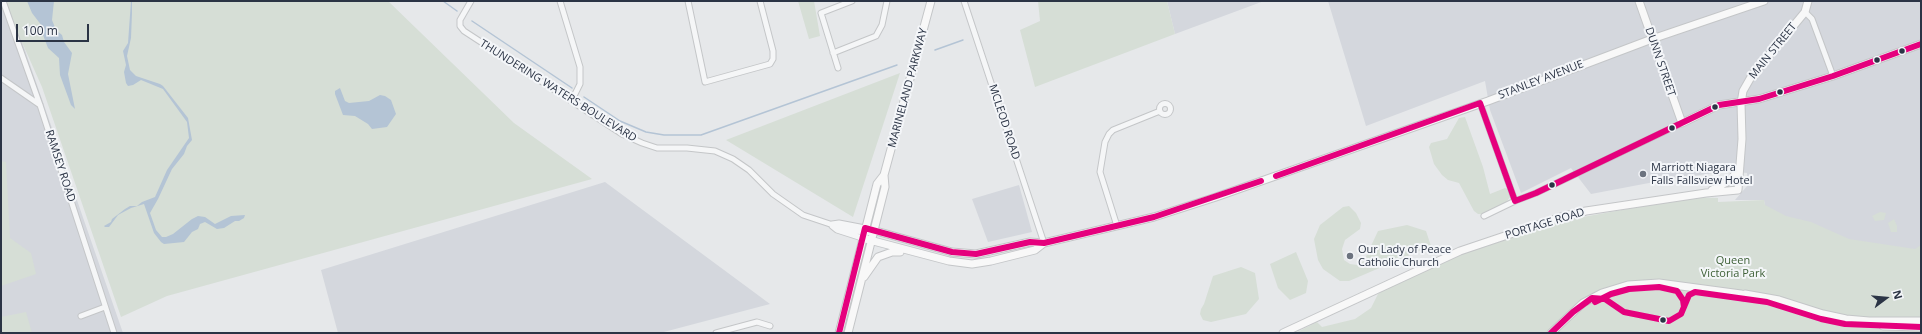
<!DOCTYPE html>
<html>
<head>
<meta charset="utf-8">
<style>
  body { margin:0 }
  #map { position:relative; width:1922px; height:334px; overflow:hidden; background:#e6e8ea; font-family:"Open Sans",sans-serif }
  canvas { display:block }
  .frame { position:absolute; inset:0; border:2px solid #2b3445; pointer-events:none }
  .north { position:absolute; left:1866px; top:278px; width:40px; height:40px; -webkit-text-stroke:3px #f4f6f9; paint-order:stroke; rotate:74deg; font-size:11px; font-weight:700; line-height:16px; text-align:center; color:#2b3445 }
  .north::after { content:''; display:block; margin:auto; width:14px; height:18px; background:#2b3445; clip-path:polygon(50% 0,100% 100%,50% 72%,0 100%) }
  .scale { position:absolute; left:16px; top:24px; width:73px; height:18px; box-sizing:border-box; border:2px solid #2b3445; border-top:0; padding-left:5px; font-size:12px; line-height:14px; white-space:nowrap; color:#2b3445; -webkit-text-stroke:3px #f4f6f9; paint-order:stroke }
</style>
</head>
<body>
<div id="map">
<canvas width="1922" height="334"></canvas>
<div class="frame"></div>
<div class="north">N</div>
<div class="scale">100 m</div>
</div>
<script>
const ctx = document.querySelector('canvas').getContext('2d');
ctx.lineJoin = 'round';
function fillPath(path, color) {
  ctx.fillStyle = color;
  ctx.fill(path, 'evenodd');
}
function poly(rows) {
  const path = new Path2D();
  for (const r of rows) {
    if (r.length === 3) {
      path.moveTo(r[0] + r[2], r[1]);
      path.arc(r[0], r[1], r[2], 0, 2 * Math.PI);
      continue;
    }
    path.moveTo(r[0], r[1]);
    for (let i = 2; i < r.length; i += 2) path.lineTo(r[i], r[i + 1]);
  }
  return path;
}
function stroke(path, color, width, dash) {
  ctx.strokeStyle = color;
  ctx.lineWidth = width;
  ctx.lineCap = dash ? 'butt' : 'round';
  ctx.setLineDash(dash || []);
  ctx.stroke(path);
}
function drawText(font, color, halo, rows, align = 'center') {
  ctx.font = font + ' "Open Sans",sans-serif';
  ctx.lineWidth = 4;
  ctx.setLineDash([]);
  ctx.textBaseline = 'middle';
  ctx.strokeStyle = halo;
  ctx.fillStyle = color;
  for (const [text, x, y, turn = 0] of rows) {
    ctx.save();
    ctx.translate(x, y);
    ctx.rotate((+turn || 0) * Math.PI / 180);
    ctx.textAlign = isNaN(turn) ? turn : align;
    if (halo) ctx.strokeText(text, 0, 0);
    ctx.fillText(text, 0, 0);
    ctx.restore();
  }
}
fillPath(poly([
  [1,1,8,1,123,333,1,333],
  [1167,1,1264,1,1175,34],
  [1328,1,1921,1,1921,266,1865,262,1765,207,1764,200,1735,200,1748,185,1747,173,1729,171,1670,179,1591,194,1571,168,1521,193,1490,110,1485,81,1366,126],
  [605,182,770,304,660,333,338,333,321,270],
  [1019,185,1032,232,988,242,972,199]
]), '#d4d7dd');
fillPath(poly([
  [1,1,388,1,514,123,592,179,167,296,121,317,42,87,12,20,1,9],
  [798,1,814,1,820,36,809,39],
  [1038,1,1167,1,1175,34,1035,87,1020,30,1040,21],
  [900,73,853,217,726,140],
  [1465,117,1483,167,1490,194,1505,188,1510,190,1510,197,1502,208,1483,214,1478,214,1474,211,1459,183,1448,180,1442,175,1434,164,1429,147,1431,143,1447,139,1459,118],
  [1,161,6,162,10,238,31,253,36,274,1,286],
  [1693,197,1718,198,1718,202,1764,200,1765,205,1786,216,1811,222,1849,239,1915,249,1921,245,1921,333,1295,333,1317,322,1322,327,1355,319,1371,308,1378,294,1407,275,1473,247,1508,239,1550,223],
  [1349,206,1356,213,1361,223,1360,229,1345,240,1342,249,1344,260,1350,264,1357,265,1364,261,1378,231,1407,225,1426,231,1431,246,1349,281,1340,281,1323,269,1318,260,1314,239,1320,225,1343,207],
  [1880,212,1886,213,1884,220,1875,221,1872,216],
  [1894,219,1897,226,1897,232,1891,232,1888,223],
  [1296,252,1308,281,1306,293,1290,300,1278,288,1270,264],
  [1241,267,1255,273,1259,299,1246,314,1211,322,1203,320,1200,314,1201,309,1204,304,1213,276],
  [26,312,32,333,1,333,1,317]
]), '#d6ded6');
fillPath(poly([
  [27,1,54,1,52,20,56,30,62,35,64,42,72,53,68,74,75,109,71,105,60,75,59,58,48,48,43,35,42,26,32,13],
  [131,1,132,1,132,13,131,38,127,56,130,70,136,76,160,84,163,86,188,118,192,140,187,146,184,154,172,169,158,199,150,213,156,230,162,237,166,237,173,234,192,219,198,216,205,217,215,224,231,216,245,215,244,218,239,221,235,221,224,228,217,229,205,222,200,224,198,229,192,232,184,242,164,244,161,242,154,233,144,204,131,208,118,215,109,227,105,227,104,226,111,222,112,219,125,209,130,206,137,206,142,202,155,197,167,170,189,138,187,122,163,89,141,80,133,85,128,86,126,83,124,72,126,65,123,51,128,43],
  [340,88,345,101,349,103,369,101,380,95,385,96,391,100,396,114,387,127,372,129,368,124,355,116,343,115,335,94,335,91]
]), '#b4c4d5');
stroke(poly([
  [443,1,457,11],
  [472,21,572,88],
  [935,50,963,40],
  [584,97,620,121,646,132,664,135,701,135,897,65]
]), '#b4c4d5', 1.5);
stroke(poly([
  [1742,298,1745,299]
]), '#c1c4c9', 7, [7, 3.5]);
const street = poly([
  [3,1,40,105,114,333],
  [471,1,460,20,460,26,464,31,622,134,642,143,657,148,687,148,715,151,733,159,749,170,773,194,803,215,842,228,867,233,874,231],
  [560,1,580,67,580,84,572,100],
  [688,1,705,82,770,64,773,59,773,51,760,1],
  [964,1,1044,243],
  [1805,12,1812,19,1833,76],
  [833,53,876,36,882,25,887,1],
  [838,68,821,13,852,1],
  [1,78,40,105],
  [1480,103,1515,201],
  [1165,109,5.5],
  [1484,216,1515,201,1536,193,1682,123],
  [832,224,839,223,865,228],
  [832,226,837,230,862,238],
  [1117,226,1100,172,1105,142,1109,134,1113,130,1160,111],
  [81,316,105,307],
  [716,333,757,322,770,326]
]);
const secondary = poly([
  [1639,1,1682,123,1719,105,1759,99,1833,76,1921,44],
  [1712,190,1731,180,1739,168],
  [865,228,952,252,976,254,1030,242,1044,243,1154,217,1216,197,1488,101,1652,39,1764,1],
  [862,238,949,261,972,264,991,261,1035,250,1044,243],
  [864,277,878,257,892,252,900,252],
  [1745,294,1779,300,1823,314,1846,319,1869,321,1921,321],
  [1883,326,1921,327],
  [839,333,877,184,884,175],
  [848,333,885,187,884,175,931,1],
  [1283,333,1460,251,1561,217,1586,211,1706,193,1738,190,1742,139,1741,103,1743,91,1751,77,1805,12,1808,1],
  [1551,333,1583,303,1602,293,1628,285,1659,283,1741,294]
]);
stroke(street, '#c4c6c8', 7);
stroke(secondary, '#c4c6c8', 9);
stroke(street, '#f5f6f7', 5);
stroke(secondary, '#f8f8f8', 7);
stroke(poly([
  [1276,176,1480,103,1515,201,1536,193,1719,105,1759,99,1833,76,1921,44],
  [1595,302,1611,294,1629,289,1659,287,1677,291,1683,300,1684,307],
  [839,333,865,228,952,252,976,254,1030,242,1044,243,1154,217,1261,181],
  [1551,333,1573,312,1592,298,1605,299,1624,312,1669,321,1681,314,1689,295,1695,292,1767,302,1821,319,1845,324,1921,327]
]), '#e5007d', 6);
for (const [x, y, r, color] of [
  [1902,51,3.5,"#2b3445"],
  [1877,60,3.5,"#2b3445"],
  [1780,92,3.5,"#2b3445"],
  [1715,107,3.5,"#2b3445"],
  [1672,128,3.5,"#2b3445"],
  [1643,174,4,"#6c737f"],
  [1552,185,3.5,"#2b3445"],
  [1350,256,4,"#6c737f"],
  [1663,320,3.5,"#2b3445"]
]) {
  const dot = new Path2D();
  dot.arc(x, y, r, 0, 2 * Math.PI);
  ctx.fillStyle = color;
  ctx.fill(dot);
  stroke(dot, '#f4f6f9', 1.5);
}
drawText('11px', '#2b3445', '#f4f6f9', [
  ["MAIN STREET",1773,51,-51],
  ["DUNN STREET",1660,62,71],
  ["STANLEY AVENUE",1541,80,-21],
  ["MARINELAND PARKWAY",908,88,-75],
  ["THUNDERING WATERS BOULEVARD",558,91,32],
  ["MCLEOD ROAD",1004,122,72],
  ["RAMSEY ROAD",60,166,72],
  ["PORTAGE ROAD",1545,224,-17]
]);
drawText('11px', '#2b3445', '#f4f6f9', [
  ["Marriott Niagara",1651,168],
  ["Falls Fallsview Hotel",1651,181],
  ["Our Lady of Peace",1358,250],
  ["Catholic Church",1358,263]
], 'left');
drawText('11px', '#3f6138', '#f4f6f9', [
  ["Queen",1733,261],
  ["Victoria Park",1733,274]
]);
</script>
</body>
</html>
